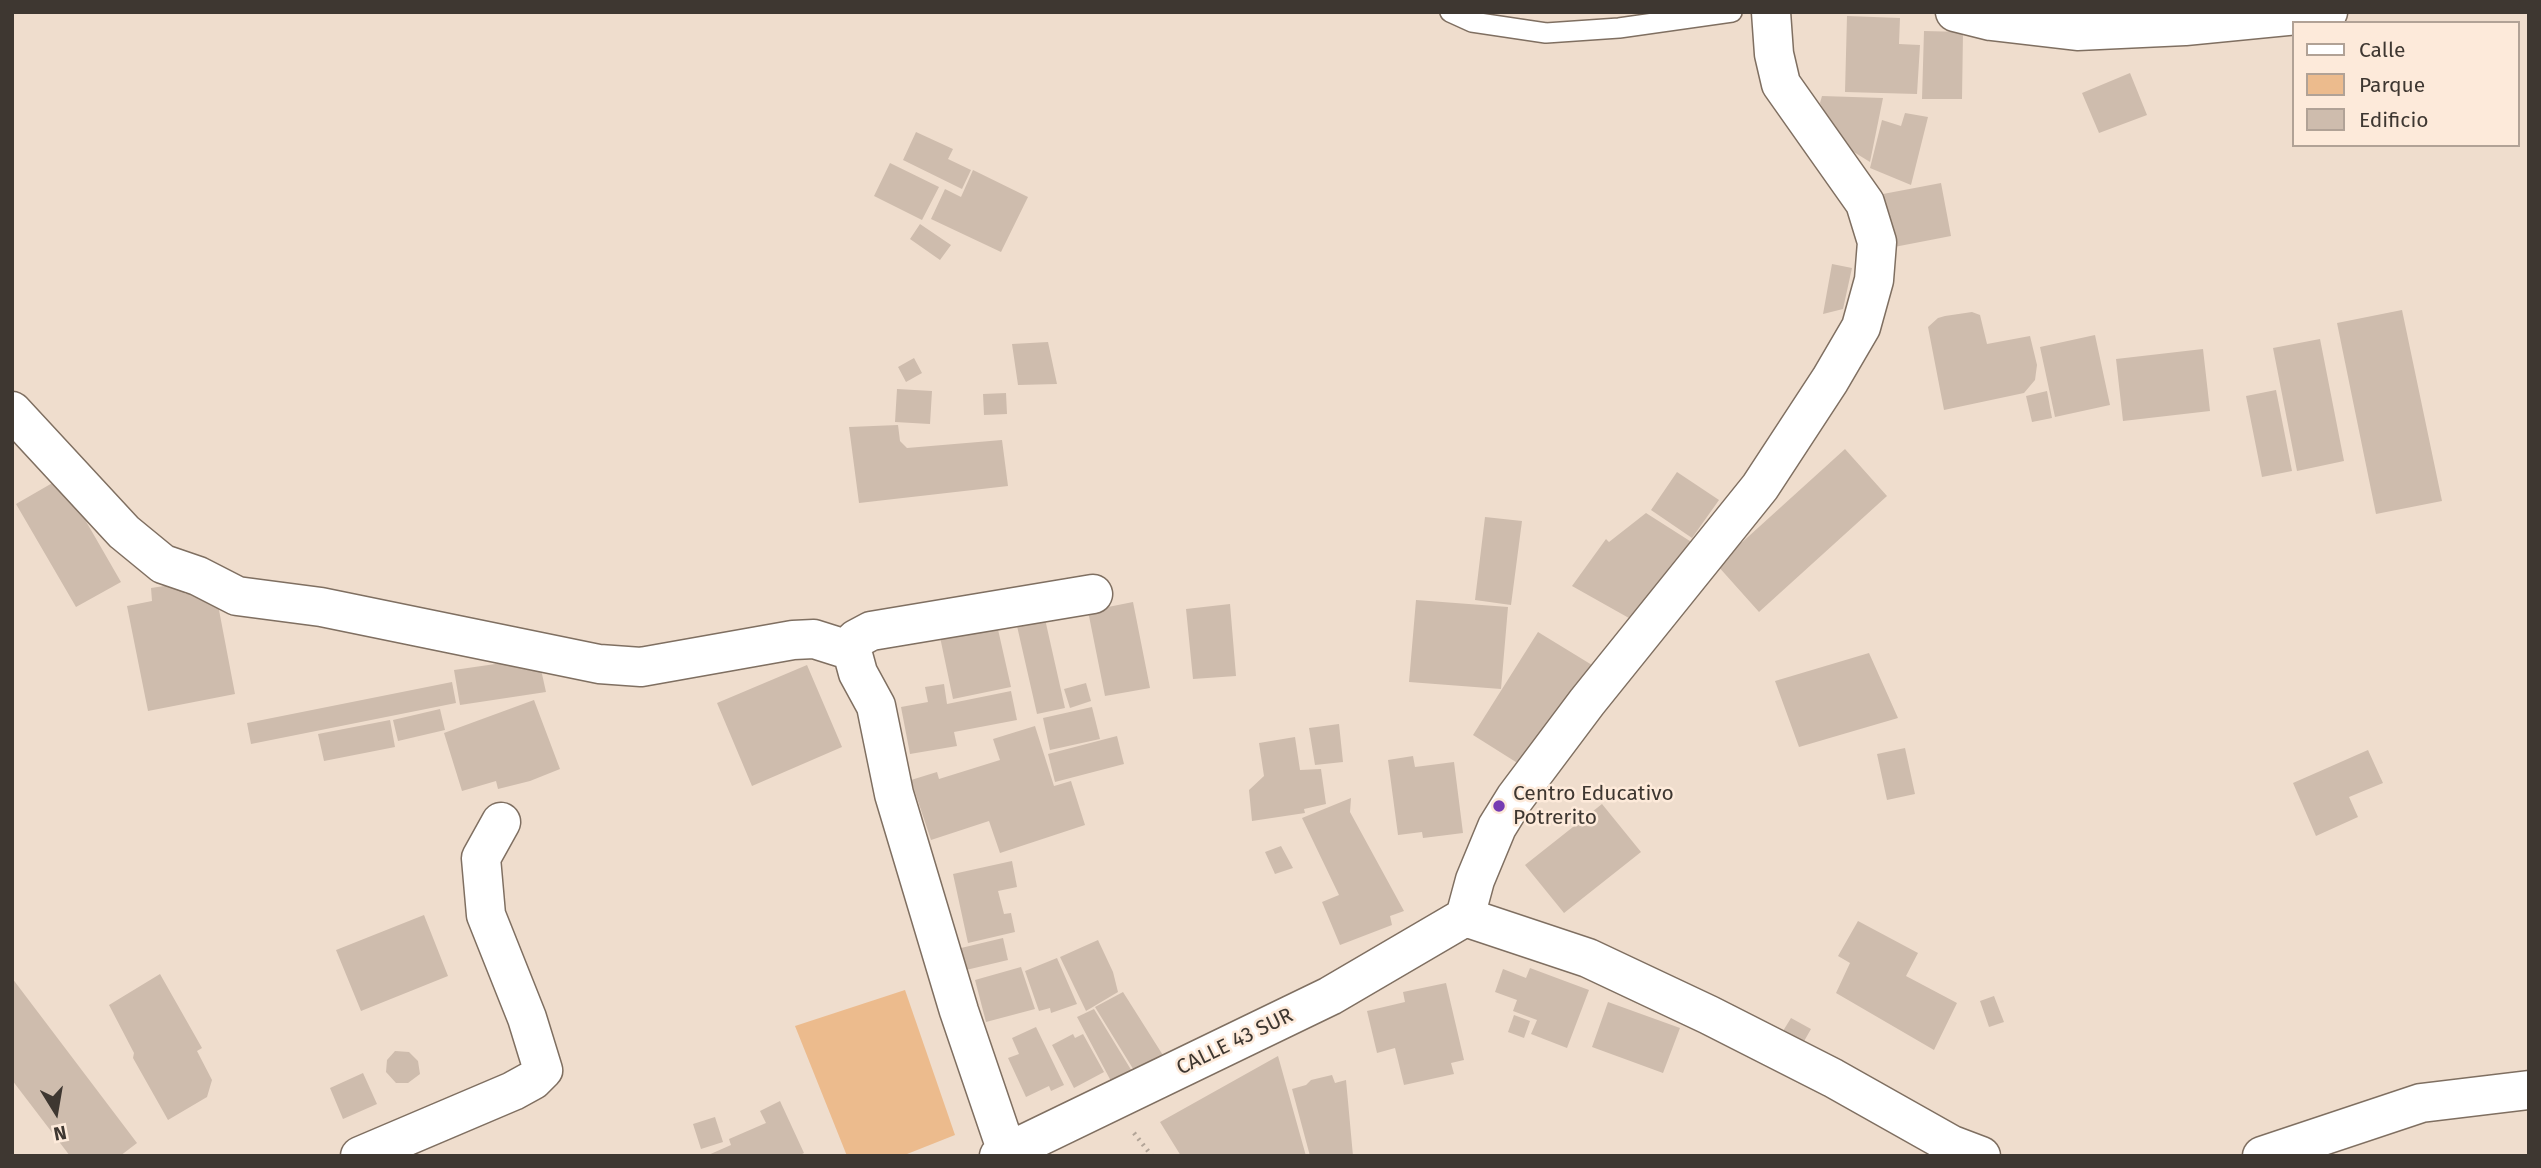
<!DOCTYPE html>
<html>
<head>
<meta charset="utf-8">
<style>
  body { margin:0 }
  #map { position:relative; width:2541px; height:1168px; overflow:hidden; background:#efddcd; font-family:"Fira Sans",sans-serif }
  canvas { display:block }
  .frame { position:absolute; inset:0; border:14px solid #3e3731; pointer-events:none }
  .legend { position:absolute; left:2292px; top:21px; width:228px; height:126px; box-sizing:border-box; background:#fdeada; border:2px solid #b1a296; margin:0; padding:9px 12px; list-style:none; font-size:21px; color:#3e3731 }
  .legend li { display:flex; align-items:center; gap:14px; height:35px }
  .legend b { width:35px; border:2px solid #b1a296 }
  .north { position:absolute; left:21px; top:1077px; width:70px; height:70px; -webkit-text-stroke:5px #fdeada; paint-order:stroke; rotate:169deg; font-size:19px; font-weight:700; line-height:28px; text-align:center; color:#3e3731 }
  .north::after { content:''; display:block; margin:auto; width:24px; height:32px; background:#3e3731; clip-path:polygon(50% 0,100% 100%,50% 72%,0 100%) }
</style>
</head>
<body>
<div id="map">
<canvas width="2541" height="1168"></canvas>
<div class="frame"></div>
<ul class="legend">
<li><b style="height:9px;background:#fff"></b>Calle</li>
<li><b style="height:19px;background:#ecbb8d"></b>Parque</li>
<li><b style="height:19px;background:#cebcad"></b>Edificio</li>
</ul>
<div class="north">N</div>
</div>
<script>
const ctx = document.querySelector('canvas').getContext('2d');
ctx.lineJoin = 'round';
function fillPath(path, color) {
  ctx.fillStyle = color;
  ctx.fill(path, 'evenodd');
}
function poly(rows) {
  const path = new Path2D();
  for (const r of rows) {
    path.moveTo(r[0], r[1]);
    for (let i = 2; i < r.length; i += 2) path.lineTo(r[i], r[i + 1]);
  }
  return path;
}
function stroke(path, color, width, dash) {
  ctx.strokeStyle = color;
  ctx.lineWidth = width;
  ctx.lineCap = dash ? 'butt' : 'round';
  ctx.setLineDash(dash || []);
  ctx.stroke(path);
}
function drawText(font, color, halo, rows, align = 'center') {
  ctx.font = font + ' "Fira Sans",sans-serif';
  ctx.lineWidth = 5;
  ctx.setLineDash([]);
  ctx.textBaseline = 'middle';
  ctx.strokeStyle = halo;
  ctx.fillStyle = color;
  for (const [text, x, y, turn = 0] of rows) {
    ctx.save();
    ctx.translate(x, y);
    ctx.rotate((+turn || 0) * Math.PI / 180);
    ctx.textAlign = isNaN(turn) ? turn : align;
    if (halo) ctx.strokeText(text, 0, 0);
    ctx.fillText(text, 0, 0);
    ctx.restore();
  }
}
fillPath(poly([
  [905,990,955,1135,902,1156,847,1156,795,1026]
]), '#ecbb8d');
fillPath(poly([
  [1847,16,1900,18,1899,44,1920,45,1917,94,1845,92],
  [1924,31,1963,32,1962,99,1922,99],
  [2130,73,2147,115,2099,133,2082,93],
  [1822,96,1883,98,1870,162,1844,146,1820,103],
  [1905,113,1928,117,1911,185,1870,168,1882,120,1901,126],
  [916,132,953,149,948,159,971,170,962,189,903,160],
  [890,163,939,187,922,220,874,196],
  [973,170,1028,197,1001,252,931,219,945,189,961,197],
  [1941,183,1951,236,1889,248,1879,199,1884,198,1883,194],
  [920,224,951,245,940,260,910,239],
  [1832,264,1852,268,1843,309,1823,314],
  [2402,310,2442,501,2376,514,2337,323],
  [1972,312,1980,315,1987,344,2030,336,2037,365,2035,380,2024,393,1944,410,1928,327,1938,318,1945,316],
  [2095,335,2110,405,2055,417,2040,347],
  [2320,339,2344,461,2297,471,2273,348],
  [1048,342,1057,384,1018,385,1012,344],
  [2203,349,2210,411,2123,421,2116,359],
  [914,358,922,373,906,382,898,367],
  [897,389,932,391,930,424,895,422],
  [2276,390,2292,471,2262,477,2246,396],
  [2047,391,2052,418,2032,422,2026,396],
  [1006,393,1007,414,984,415,983,394],
  [898,425,900,441,907,448,1002,440,1008,486,859,503,849,427],
  [1845,449,1887,496,1759,612,1717,565],
  [1677,472,1719,500,1692,538,1651,510],
  [61,478,121,582,76,607,16,504],
  [1646,513,1693,543,1636,622,1572,586,1606,539,1609,542],
  [1485,517,1522,521,1511,605,1475,600],
  [184,583,185,594,215,589,235,694,148,711,127,606,152,601,151,588],
  [1416,600,1508,607,1501,689,1409,682],
  [1133,602,1150,688,1105,696,1088,611],
  [1230,604,1236,676,1193,679,1186,609],
  [1045,619,1065,708,1037,714,1017,626],
  [997,625,1011,687,953,699,940,637],
  [1538,632,1592,665,1527,769,1473,735],
  [1869,653,1898,718,1799,747,1775,681],
  [516,661,540,665,546,692,460,705,454,670],
  [807,665,842,747,752,786,717,703],
  [452,682,456,703,251,744,247,723],
  [1086,683,1091,701,1070,708,1064,689],
  [944,684,947,704,1011,691,1017,720,954,732,957,746,910,754,901,707,928,702,925,687],
  [534,700,560,769,530,781,498,789,496,781,462,791,444,733],
  [1092,707,1100,739,1050,750,1043,718],
  [440,709,445,730,398,741,393,720],
  [390,720,395,747,324,761,318,734],
  [1339,724,1343,762,1315,765,1309,728],
  [1035,726,1054,786,1071,781,1085,825,1000,853,989,821,931,840,911,780,937,772,939,779,1000,760,993,739],
  [1117,736,1124,764,1055,782,1048,754],
  [1295,737,1300,770,1321,769,1326,804,1304,809,1305,813,1252,821,1249,790,1264,776,1259,743],
  [1905,748,1915,794,1887,800,1877,754],
  [2368,750,2383,783,2349,797,2358,817,2316,836,2293,783],
  [1413,756,1415,767,1454,762,1463,833,1423,838,1422,832,1398,835,1388,760],
  [1351,798,1350,812,1404,911,1390,916,1392,925,1340,945,1322,902,1339,895,1302,818],
  [1602,804,1641,852,1564,913,1525,865],
  [1281,846,1293,868,1275,874,1265,852],
  [1012,861,1017,887,998,891,1004,914,1011,913,1015,932,968,943,953,874],
  [424,915,448,976,361,1011,336,950],
  [1858,921,1918,953,1906,976,1957,1003,1934,1050,1836,993,1850,963,1838,956],
  [1003,938,1008,960,966,970,961,948],
  [1098,940,1113,972,1118,992,1086,1011,1060,957],
  [1057,958,1077,1004,1051,1013,1050,1008,1039,1011,1025,971],
  [1021,967,1035,1009,986,1022,975,980],
  [1530,968,1589,990,1567,1048,1531,1034,1537,1020,1513,1011,1517,1000,1495,992,1503,969,1526,978],
  [160,974,202,1048,197,1051,212,1080,207,1097,168,1120,133,1058,134,1053,109,1005],
  [12,978,137,1143,120,1156,70,1156,12,1080],
  [1446,983,1464,1060,1451,1063,1454,1074,1404,1085,1395,1048,1377,1053,1367,1011,1405,1002,1403,992],
  [1123,992,1166,1060,1135,1072,1095,1007],
  [1994,996,2004,1022,1989,1027,1980,1001],
  [1608,1002,1680,1028,1663,1073,1592,1047],
  [1094,1009,1133,1073,1112,1083,1077,1017],
  [1514,1015,1530,1021,1524,1038,1508,1032],
  [1791,1018,1811,1029,1803,1043,1783,1031],
  [1036,1027,1064,1085,1051,1091,1049,1086,1026,1097,1008,1058,1019,1054,1012,1038],
  [1073,1034,1075,1038,1083,1034,1104,1072,1074,1088,1052,1045],
  [395,1051,409,1052,418,1061,420,1074,408,1083,396,1083,386,1072,387,1060],
  [1278,1056,1306,1156,1181,1156,1160,1122],
  [363,1073,377,1104,343,1119,330,1088],
  [1332,1075,1335,1083,1346,1080,1353,1156,1310,1156,1292,1089,1306,1085,1311,1080],
  [780,1101,804,1153,798,1156,706,1156,731,1145,729,1139,766,1123,760,1111],
  [715,1117,723,1142,701,1149,693,1124]
]), '#cebcad');
const service = poly([
  [1450,12,1472,22,1546,33,1619,28,1732,12]
]);
const minor = poly([
  [1955,12,1991,21,2077,31,2185,26,2328,12],
  [12,411,124,532,163,564,198,576,237,596,321,607,599,664,641,667,793,640,814,639,852,651,858,673,876,706,894,794,959,1011,1007,1152],
  [852,651,856,639,871,631,1093,594],
  [1465,917,1475,880,1497,827,1515,798,1587,702,1760,487,1830,380,1861,327,1874,280,1877,242,1865,203,1781,84,1774,54,1771,12],
  [1465,917,1588,958,1709,1015,1833,1078,1952,1145,1981,1156],
  [360,1156,513,1091,533,1080,543,1070,527,1018,486,915,481,858,501,822],
  [999,1156,1330,996,1465,917],
  [2262,1156,2421,1103,2529,1090]
]);
stroke(service, '#7f6f61', 22);
stroke(minor, '#7f6f61', 41);
stroke(poly([
  [1134,1133,1152,1156]
]), '#b2a497', 4.5, [2, 5]);
stroke(service, '#fff', 19);
stroke(minor, '#fff', 38);
for (const [x, y, r, color] of [
  [1499,806,7,"#763cb2"]
]) {
  const dot = new Path2D();
  dot.arc(x, y, r, 0, 2 * Math.PI);
  ctx.fillStyle = color;
  ctx.fill(dot);
  stroke(dot, '#fdeada', 2.5);
}
drawText('21px', '#3e3731', '#fdeada', [
  ["Centro Educativo",1513,794],
  ["Potrerito",1513,818]
], 'left');
drawText('21px', '#3e3731', '#fdeada', [
  ["CALLE 43 SUR",1235,1042,-26]
]);
</script>
</body>
</html>
